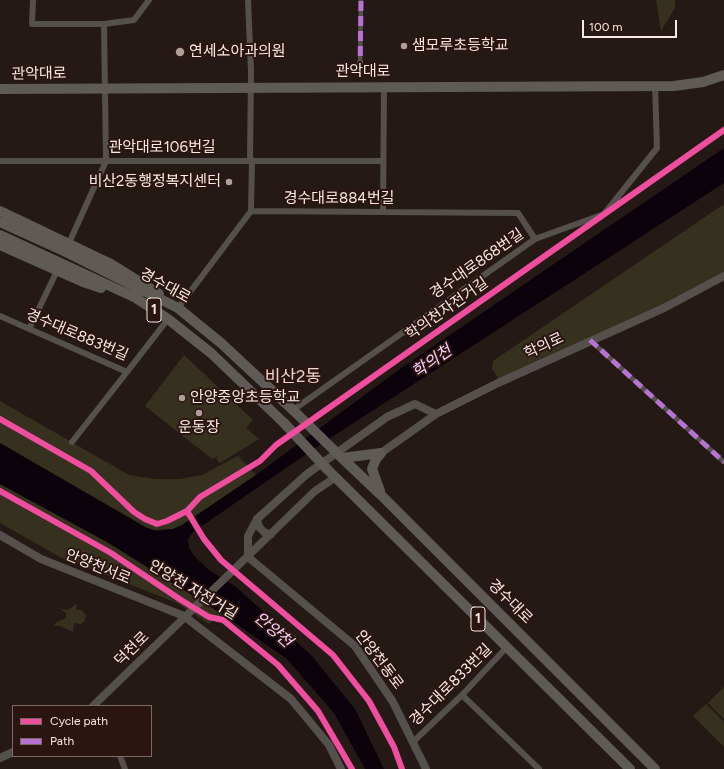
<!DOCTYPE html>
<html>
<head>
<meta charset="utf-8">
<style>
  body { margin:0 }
  #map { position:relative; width:724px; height:769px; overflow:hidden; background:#251916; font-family:Figtree,sans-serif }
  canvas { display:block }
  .legend { position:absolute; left:12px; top:705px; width:140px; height:52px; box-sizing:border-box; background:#2b1510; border:1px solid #7d6964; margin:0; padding:5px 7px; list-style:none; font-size:12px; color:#f8e7e3 }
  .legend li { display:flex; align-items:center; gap:8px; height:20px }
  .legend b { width:20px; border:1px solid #7d6964 }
  .scale { position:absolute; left:582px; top:20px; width:95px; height:18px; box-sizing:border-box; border:2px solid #f8e7e3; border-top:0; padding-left:5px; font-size:12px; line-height:14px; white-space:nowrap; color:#f8e7e3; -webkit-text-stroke:3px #2b1510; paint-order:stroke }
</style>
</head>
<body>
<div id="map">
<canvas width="724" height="769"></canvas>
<ul class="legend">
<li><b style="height:5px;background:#ef4d9e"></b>Cycle path</li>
<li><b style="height:5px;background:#b673d3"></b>Path</li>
</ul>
<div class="scale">100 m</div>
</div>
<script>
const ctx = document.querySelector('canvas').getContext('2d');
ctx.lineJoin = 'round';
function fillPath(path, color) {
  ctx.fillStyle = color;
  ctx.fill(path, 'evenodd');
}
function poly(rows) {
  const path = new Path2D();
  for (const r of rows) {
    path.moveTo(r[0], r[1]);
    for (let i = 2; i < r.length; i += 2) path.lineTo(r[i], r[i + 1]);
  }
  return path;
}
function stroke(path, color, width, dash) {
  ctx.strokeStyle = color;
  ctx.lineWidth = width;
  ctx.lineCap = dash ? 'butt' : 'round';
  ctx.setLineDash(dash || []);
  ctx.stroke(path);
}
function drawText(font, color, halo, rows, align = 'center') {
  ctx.font = font + ' Figtree,"Noto Sans KR",sans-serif';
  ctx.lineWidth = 4;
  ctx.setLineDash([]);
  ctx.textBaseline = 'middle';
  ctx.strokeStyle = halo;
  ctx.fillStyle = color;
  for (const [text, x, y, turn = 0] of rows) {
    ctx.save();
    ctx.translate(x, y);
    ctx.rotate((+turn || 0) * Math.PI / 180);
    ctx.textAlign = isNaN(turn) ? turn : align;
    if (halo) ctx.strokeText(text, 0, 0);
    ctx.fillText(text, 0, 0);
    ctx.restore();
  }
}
fillPath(poly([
  [656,0,675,0,675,8,661,31],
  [724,204,724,272,663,306,499,379,492,369,493,361],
  [184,355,253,420,246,428,259,439,220,463,216,459,218,456,212,459,145,406],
  [0,401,129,475,155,479,180,479,202,475,238,456,256,475,182,525,173,529,151,530,0,443],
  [0,484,107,542,222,614,209,624,177,603,60,557,0,523],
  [77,604,76,610,82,610,86,616,84,622,81,624,74,623,73,632,60,626,53,626,57,622,66,618,66,613,59,608,67,610],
  [724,687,724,719,708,703],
  [706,704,724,722,724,747,693,716]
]), '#36311e');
fillPath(poly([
  [724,148,724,183,315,448,193,532,188,539,189,548,196,558,209,570,235,586,311,655,355,709,384,769,365,769,334,713,287,659,222,614,168,580,107,542,0,484,0,443,145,527,156,531,173,529,182,525,256,475,400,369]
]), '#0c020c');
stroke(poly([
  [360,71,361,0],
  [591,341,724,462]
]), '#55504c', 4.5);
stroke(poly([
  [33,0,32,24,104,24],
  [248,0,251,71,250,160],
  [0,161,383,161],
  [251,211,518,213,535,239],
  [251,211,252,160],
  [383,212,384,88],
  [69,243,106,161,104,24,134,20,149,0],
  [178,308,251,211],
  [0,316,127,372,168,319],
  [29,329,57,271],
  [293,410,535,239,604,214,657,148,655,85],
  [72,442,127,372],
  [462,695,539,769],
  [414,741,462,695,507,647],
  [120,756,125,769]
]), '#55504c', 6);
stroke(poly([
  [381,453,436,414,498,383,664,308,724,276],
  [257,519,259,527,265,533,271,534],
  [0,535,41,559,184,616,291,699,329,745,341,769],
  [93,706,315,491,336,477],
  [0,758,13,752],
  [426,769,393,702,355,646,248,557,248,536,257,519,307,474,387,417,415,404,436,414]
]), '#55504c', 8);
stroke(poly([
  [0,89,674,86,703,82,724,75],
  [0,211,111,264,159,294],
  [0,222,66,252,178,308,221,343,293,410],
  [0,235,136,298,168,319,211,353,284,423],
  [0,245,83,282,101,288],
  [342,458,381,495,655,769],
  [342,458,381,453],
  [327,469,630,769],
  [380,491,372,469,376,459,381,453]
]), '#5f5a55', 10);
stroke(poly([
  [293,410,342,458],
  [284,423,327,469]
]), '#5f5a55', 10);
stroke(poly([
  [360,71,361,0],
  [590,340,724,462]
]), '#b673d3', 5, [10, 5]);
stroke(poly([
  [0,419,91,471,134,512,145,519,157,524,167,521,187,511,200,497,260,461,276,445,724,130],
  [0,491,111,553,181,600,209,617,223,620,278,665,318,711,352,769],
  [187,511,204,539,221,560,333,655,369,701,394,747,402,769]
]), '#ef4d9e', 6);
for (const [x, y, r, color] of [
  [404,46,4,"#ae9f9b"],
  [180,52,5,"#ae9f9b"],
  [229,182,4,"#ae9f9b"],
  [182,398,4,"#ae9f9b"],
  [199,413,4,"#ae9f9b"]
]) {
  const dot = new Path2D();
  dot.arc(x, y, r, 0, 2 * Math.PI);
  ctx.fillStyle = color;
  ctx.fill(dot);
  stroke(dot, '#2b1510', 1.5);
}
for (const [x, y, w] of [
  [154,310,14],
  [478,619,14]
]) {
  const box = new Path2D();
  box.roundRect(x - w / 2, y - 12, w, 24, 3);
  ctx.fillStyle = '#2b1510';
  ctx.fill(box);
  stroke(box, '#f8e7e3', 1);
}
drawText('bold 14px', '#f8e7e3', null, [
  ["1",154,310],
  ["1",478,619]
]);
drawText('15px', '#f8e7e3', '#2b1510', [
  ["샘모루초등학교",412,46],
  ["연세소아과의원",189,52],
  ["비산2동행정복지센터",221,182,"right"],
  ["안양중앙초등학교",190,398],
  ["운동장",199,428,"center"]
], 'left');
drawText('15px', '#f8e7e3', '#2b1510', [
  ["관악대로",363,72],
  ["관악대로",39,74,-1],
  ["관악대로106번길",162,148],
  ["경수대로884번길",339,199],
  ["경수대로868번길",477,264,-35],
  ["경수대로",165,286,29],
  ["학의천자전거길",447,309,-35],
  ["경수대로883번길",77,335,23],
  ["학의로",544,346,-25],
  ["안양천서로",98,567,22],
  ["안양천 자전거길",193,590,31],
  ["경수대로",510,602,45],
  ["덕천로",132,649,-45],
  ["안양천동로",379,660,53],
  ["경수대로833번길",451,685,-45]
]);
drawText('italic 16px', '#f9cffb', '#2b1510', [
  ["학의천",432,362,-35],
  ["안양천",273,630,41]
]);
drawText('17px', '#f2d2cb', '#2b1510', [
  ["비산2동",293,377]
]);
</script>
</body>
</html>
